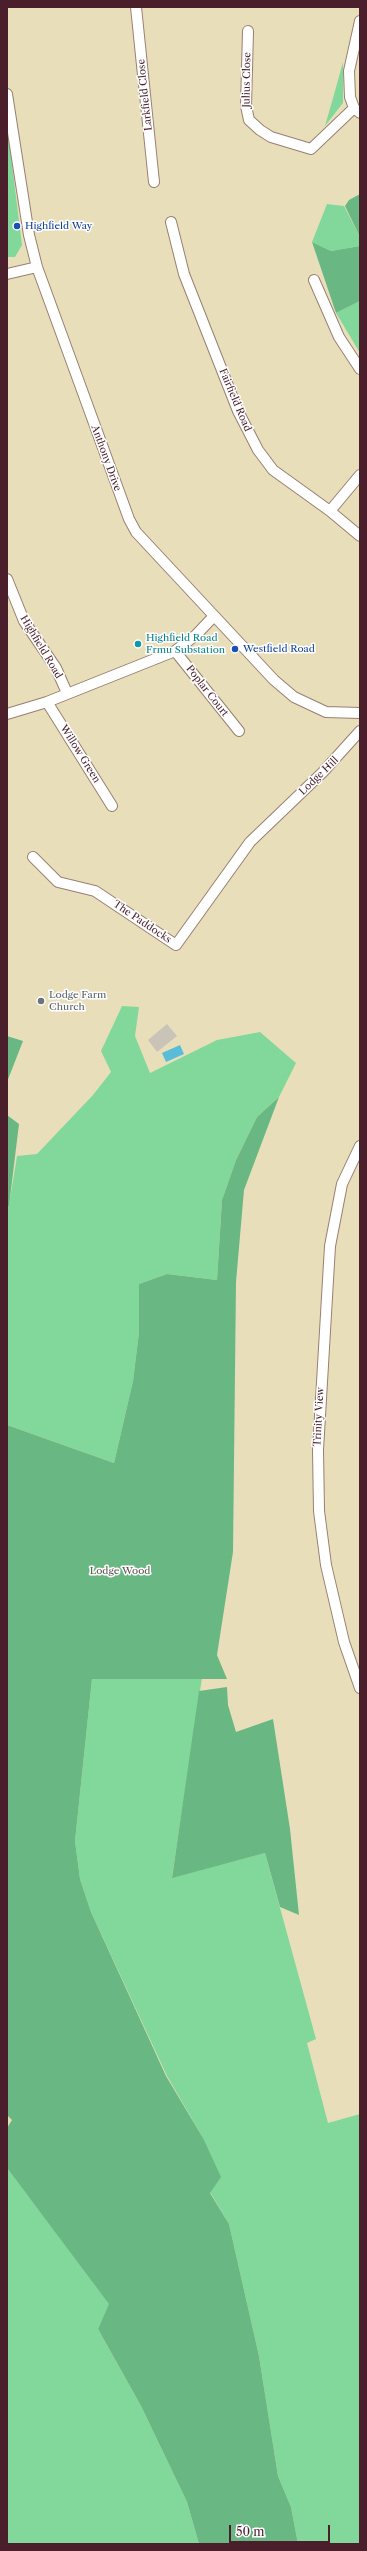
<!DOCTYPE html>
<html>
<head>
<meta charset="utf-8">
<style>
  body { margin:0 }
  #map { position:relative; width:367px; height:2551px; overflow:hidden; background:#e8dfba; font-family:"Libre Caslon Text",serif }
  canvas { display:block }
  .frame { position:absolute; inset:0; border:8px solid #4a1f2b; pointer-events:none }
  .scale { position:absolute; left:229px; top:2525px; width:101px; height:18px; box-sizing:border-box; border:2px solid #4a1f2b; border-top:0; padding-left:5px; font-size:12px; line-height:14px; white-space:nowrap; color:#4a1f2b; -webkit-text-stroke:3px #fff; paint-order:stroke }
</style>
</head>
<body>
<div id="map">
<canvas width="367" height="2551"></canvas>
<div class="frame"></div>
<div class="scale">50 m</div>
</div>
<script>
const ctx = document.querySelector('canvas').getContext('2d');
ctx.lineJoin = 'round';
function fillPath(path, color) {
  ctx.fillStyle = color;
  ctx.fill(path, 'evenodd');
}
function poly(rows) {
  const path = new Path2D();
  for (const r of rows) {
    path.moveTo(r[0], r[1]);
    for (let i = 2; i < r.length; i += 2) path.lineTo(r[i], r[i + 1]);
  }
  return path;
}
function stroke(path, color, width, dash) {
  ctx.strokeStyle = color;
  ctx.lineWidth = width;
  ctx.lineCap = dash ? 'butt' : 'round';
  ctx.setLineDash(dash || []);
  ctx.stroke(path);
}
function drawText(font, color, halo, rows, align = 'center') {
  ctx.font = font + ' "Libre Caslon Text",serif';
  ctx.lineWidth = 3;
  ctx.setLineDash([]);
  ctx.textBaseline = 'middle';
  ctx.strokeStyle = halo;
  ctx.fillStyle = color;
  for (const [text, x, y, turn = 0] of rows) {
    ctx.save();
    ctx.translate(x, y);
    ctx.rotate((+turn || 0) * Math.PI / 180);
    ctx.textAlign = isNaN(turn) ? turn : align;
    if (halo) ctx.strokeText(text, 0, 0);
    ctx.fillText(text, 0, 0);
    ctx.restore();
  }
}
fillPath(poly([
  [167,1024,177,1036,157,1052,148,1040]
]), '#cac3b8');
fillPath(poly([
  [343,62,343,103,325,126,333,98],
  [7,124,22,245,15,257,7,257],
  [327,204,344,206,360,237,360,246,331,251,312,242],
  [360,301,360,353,336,313],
  [122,1006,139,1007,135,1036,150,1073,217,1040,260,1032,296,1063,279,1097,257,1117,236,1160,222,1200,217,1280,167,1274,139,1284,139,1332,133,1381,114,1463,7,1425,7,1205,9,1205,17,1156,37,1154,93,1095,111,1072,101,1051],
  [202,1678,172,1877,265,1853,316,2039,307,2043,328,2123,360,2114,360,2544,298,2544,291,2507,278,2476,259,2356,229,2224,210,2192,203,2138,167,2076,91,1912,80,1879,75,1841,92,1679],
  [7,2168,110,2304,98,2329,141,2406,187,2502,199,2544,7,2544]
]), '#82d89b');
fillPath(poly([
  [360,194,360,237,345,206,349,200],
  [312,242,331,251,360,246,360,301,336,313],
  [7,1036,23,1041,7,1082],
  [279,1097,244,1190,236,1282,233,1552,217,1655,227,1679,92,1679,75,1841,80,1879,91,1912,166,2076,203,2138,221,2177,210,2193,229,2224,259,2356,278,2476,291,2507,298,2544,199,2544,187,2502,141,2406,98,2329,109,2304,7,2168,7,2128,12,2120,7,2115,7,1425,114,1463,133,1381,139,1332,139,1284,167,1274,217,1280,222,1200,236,1160,257,1117],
  [7,1115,19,1124,9,1206,7,1205],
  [227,1687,228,1705,236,1732,273,1719,290,1829,299,1915,280,1907,265,1853,172,1878,199,1691]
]), '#69b883');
fillPath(poly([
  [180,1045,184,1054,166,1062,162,1053]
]), '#59bdd7');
const minor = poly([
  [136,7,154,182],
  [360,21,349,71,350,97,354,108,360,113],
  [248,31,246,106,249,120,260,130,271,137,311,149,354,108],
  [7,94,29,235,37,267,129,519,136,532,274,680,294,697,326,712,360,713],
  [171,222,184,274,238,411,258,450,273,470,330,511,360,536],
  [7,274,37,267],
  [314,280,339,337,360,369],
  [330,511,360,475],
  [7,579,24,621,56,668,67,693],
  [175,651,239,731],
  [47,702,112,806],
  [7,714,47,702,175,651,196,635,214,616],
  [33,857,58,882,95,891,176,945,250,842,323,772,360,731],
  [360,1146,342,1184,330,1246,318,1450,319,1511,326,1565,344,1642,360,1688]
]);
stroke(minor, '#997f72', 12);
stroke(minor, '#fff', 10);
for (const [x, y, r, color] of [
  [17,226,4,"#1a4fb4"],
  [138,644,4,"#0f9aa8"],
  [235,649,4,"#1a4fb4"],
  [41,1001,4,"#6b7280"]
]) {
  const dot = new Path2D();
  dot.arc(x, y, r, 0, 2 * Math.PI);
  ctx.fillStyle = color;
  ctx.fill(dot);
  stroke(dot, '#fff', 1.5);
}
drawText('10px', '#4a1f2b', '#fff', [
  ["Julius Close",247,80,-89],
  ["Larkfield Close",145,95,-96],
  ["Fairfield Road",235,400,67],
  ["Anthony Drive",106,458,70],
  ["Highfield Road",41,647,59],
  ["Poplar Court",207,691,52],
  ["Willow Green",80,754,58],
  ["Lodge Hill",319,776,-44],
  ["The Paddocks",142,922,34],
  ["Trinity View",319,1417,-87]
]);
drawText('10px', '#164399', '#fff', [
  ["Highfield Way",25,226],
  ["Westfield Road",243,649]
], 'left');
drawText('10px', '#0d838f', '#fff', [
  ["Highfield Road",146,638],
  ["Frmu Substation",146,650]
], 'left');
drawText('10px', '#5b616d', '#fff', [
  ["Lodge Farm",49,995],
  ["Church",49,1007]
], 'left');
drawText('10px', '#5b564d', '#fff', [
  ["Lodge Wood",120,1571]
]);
</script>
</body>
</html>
